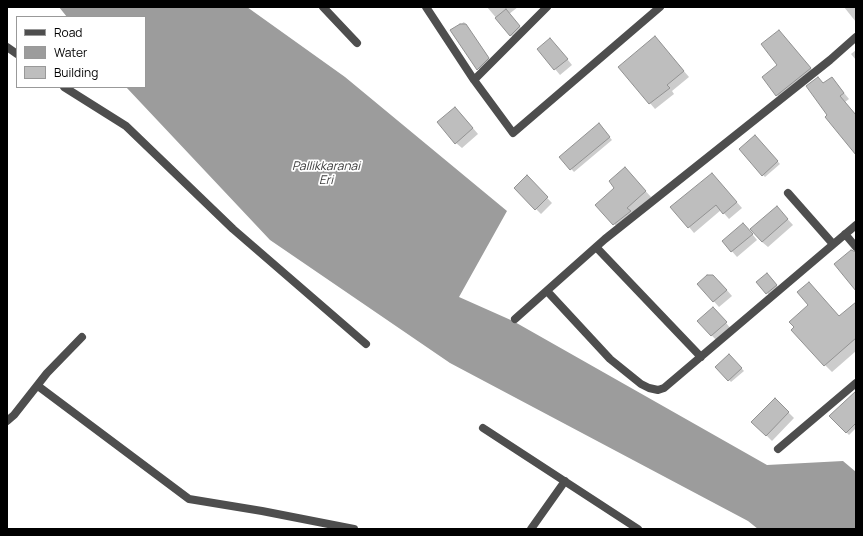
<!DOCTYPE html>
<html>
<head>
<meta charset="utf-8">
<style>
  body { margin:0 }
  #map { position:relative; width:863px; height:536px; overflow:hidden; background:#fff; font-family:Manrope,sans-serif }
  canvas { display:block }
  .frame { position:absolute; inset:0; border:8px solid #000; pointer-events:none }
  .legend { position:absolute; left:16px; top:16px; width:130px; height:72px; box-sizing:border-box; background:#fff; border:1px solid #999; margin:0; padding:5px 7px; list-style:none; font-size:12px; color:#000 }
  .legend li { display:flex; align-items:center; gap:8px; height:20px }
  .legend b { width:20px; border:1px solid #999 }
</style>
</head>
<body>
<div id="map">
<canvas width="863" height="536"></canvas>
<div class="frame"></div>
<ul class="legend">
<li><b style="height:5px;background:#4e4e4e"></b>Road</li>
<li><b style="height:11px;background:#9c9c9c"></b>Water</li>
<li><b style="height:11px;background:#bebebe"></b>Building</li>
</ul>
</div>
<script>
const ctx = document.querySelector('canvas').getContext('2d');
ctx.lineJoin = 'round';
function fillPath(path, color) {
  ctx.fillStyle = color;
  ctx.fill(path, 'evenodd');
}
function poly(rows) {
  const path = new Path2D();
  for (const r of rows) {
    path.moveTo(r[0], r[1]);
    for (let i = 2; i < r.length; i += 2) path.lineTo(r[i], r[i + 1]);
  }
  return path;
}
function stroke(path, color, width, dash) {
  ctx.strokeStyle = color;
  ctx.lineWidth = width;
  ctx.lineCap = dash ? 'butt' : 'round';
  ctx.setLineDash(dash || []);
  ctx.stroke(path);
}
function drawText(font, color, halo, rows, align = 'center') {
  ctx.font = font + ' Manrope,sans-serif';
  ctx.lineWidth = 3.5;
  ctx.setLineDash([]);
  ctx.textBaseline = 'middle';
  ctx.strokeStyle = halo;
  ctx.fillStyle = color;
  for (const [text, x, y, turn = 0] of rows) {
    ctx.save();
    ctx.translate(x, y);
    ctx.rotate((+turn || 0) * Math.PI / 180);
    ctx.textAlign = isNaN(turn) ? turn : align;
    if (halo) ctx.strokeText(text, 0, 0);
    ctx.fillText(text, 0, 0);
    ctx.restore();
  }
}
fillPath(poly([
  [59,7,247,7,345,77,507,211,459,297,513,321,767,465,843,461,856,472,856,529,758,529,748,521,450,363,270,240,126,87,145,87,145,17,67,17]
]), '#9c9c9c');
fillPath(poly([
  [487,7,518,7,509,14,523,30,514,39],
  [844,7,856,7,856,22],
  [464,22,493,64,483,74,451,30],
  [779,31,816,74,783,100,777,95],
  [660,43,689,77,672,91,674,94,655,109,619,67],
  [556,45,572,65,560,75,555,69],
  [856,50,856,60,851,54],
  [832,78,849,99,845,102,856,115,856,135,829,115],
  [461,114,478,134,462,148,456,143],
  [601,127,612,140,574,172,560,157],
  [755,137,780,164,765,177,763,175],
  [630,174,651,197,632,214,620,230,596,205],
  [712,174,742,208,729,219,721,210,694,233,689,227],
  [527,177,552,203,541,214,515,188],
  [782,213,793,225,768,247,762,242],
  [749,230,757,240,737,257,723,241],
  [769,276,779,288,770,296,757,282],
  [719,281,732,296,719,307,698,284],
  [856,303,856,351,832,372,825,365,839,317],
  [718,313,731,329,717,341,698,321],
  [729,355,744,371,731,382,717,367],
  [775,399,794,418,772,441,753,422],
  [856,405,856,428,849,435,830,416]
]), '#0003');
const building = poly([
  [506,9,520,26,510,36,495,18,506,9],
  [460,24,466,24,489,58,477,70,450,30,460,24],
  [779,30,811,68,776,96,762,77,777,65,761,44,779,30],
  [655,36,684,71,667,85,670,88,649,104,618,67,655,36],
  [550,38,568,59,554,70,537,49,550,38],
  [818,77,823,83,832,77,844,93,840,96,856,115,856,155,825,117,827,115,806,86,818,77],
  [455,107,473,128,455,144,437,122,455,107],
  [599,123,610,137,570,170,559,157,599,123],
  [755,135,778,161,762,176,739,149,755,135],
  [625,167,646,191,627,208,631,211,613,225,595,205,614,188,609,181,625,167],
  [712,173,737,202,723,214,716,205,688,228,670,207,712,173],
  [527,175,548,197,535,210,514,188,527,175],
  [777,206,788,219,762,242,750,229,777,206],
  [743,223,753,234,731,252,722,241,743,223],
  [851,250,856,252,856,291,834,264,851,250],
  [767,273,777,285,766,294,756,282,767,273],
  [707,275,713,275,727,290,713,302,697,284,707,275],
  [809,282,839,316,856,302,856,338,824,366,791,330,794,327,789,322,808,305,797,292,809,282],
  [713,307,727,322,711,336,697,321,713,307],
  [729,354,742,368,728,381,715,367,729,354],
  [856,391,856,423,846,433,829,416,856,391],
  [775,398,789,412,766,436,751,422,775,398]
]);
fillPath(building, '#bebebe');
stroke(building, '#929292', 1);
stroke(poly([
  [323,7,357,43],
  [426,7,474,80,547,7],
  [7,47,17,54],
  [474,80,513,133,660,7],
  [64,87,126,126,233,229,366,344],
  [788,193,833,244],
  [845,234,856,247],
  [596,247,701,357],
  [547,291,610,359,641,384,649,388,658,390,664,388,856,225],
  [515,319,605,239,830,60,856,37],
  [38,386,189,499,262,511,354,529],
  [7,421,14,415,47,373,82,337],
  [483,428,638,529],
  [778,449,856,383],
  [531,529,565,481]
]), '#4e4e4e', 8);
drawText('italic 12px', '#3d3d3d', '#fff', [
  ["Pallikkaranai",326,167],
  ["Eri",326,181]
]);
</script>
</body>
</html>
